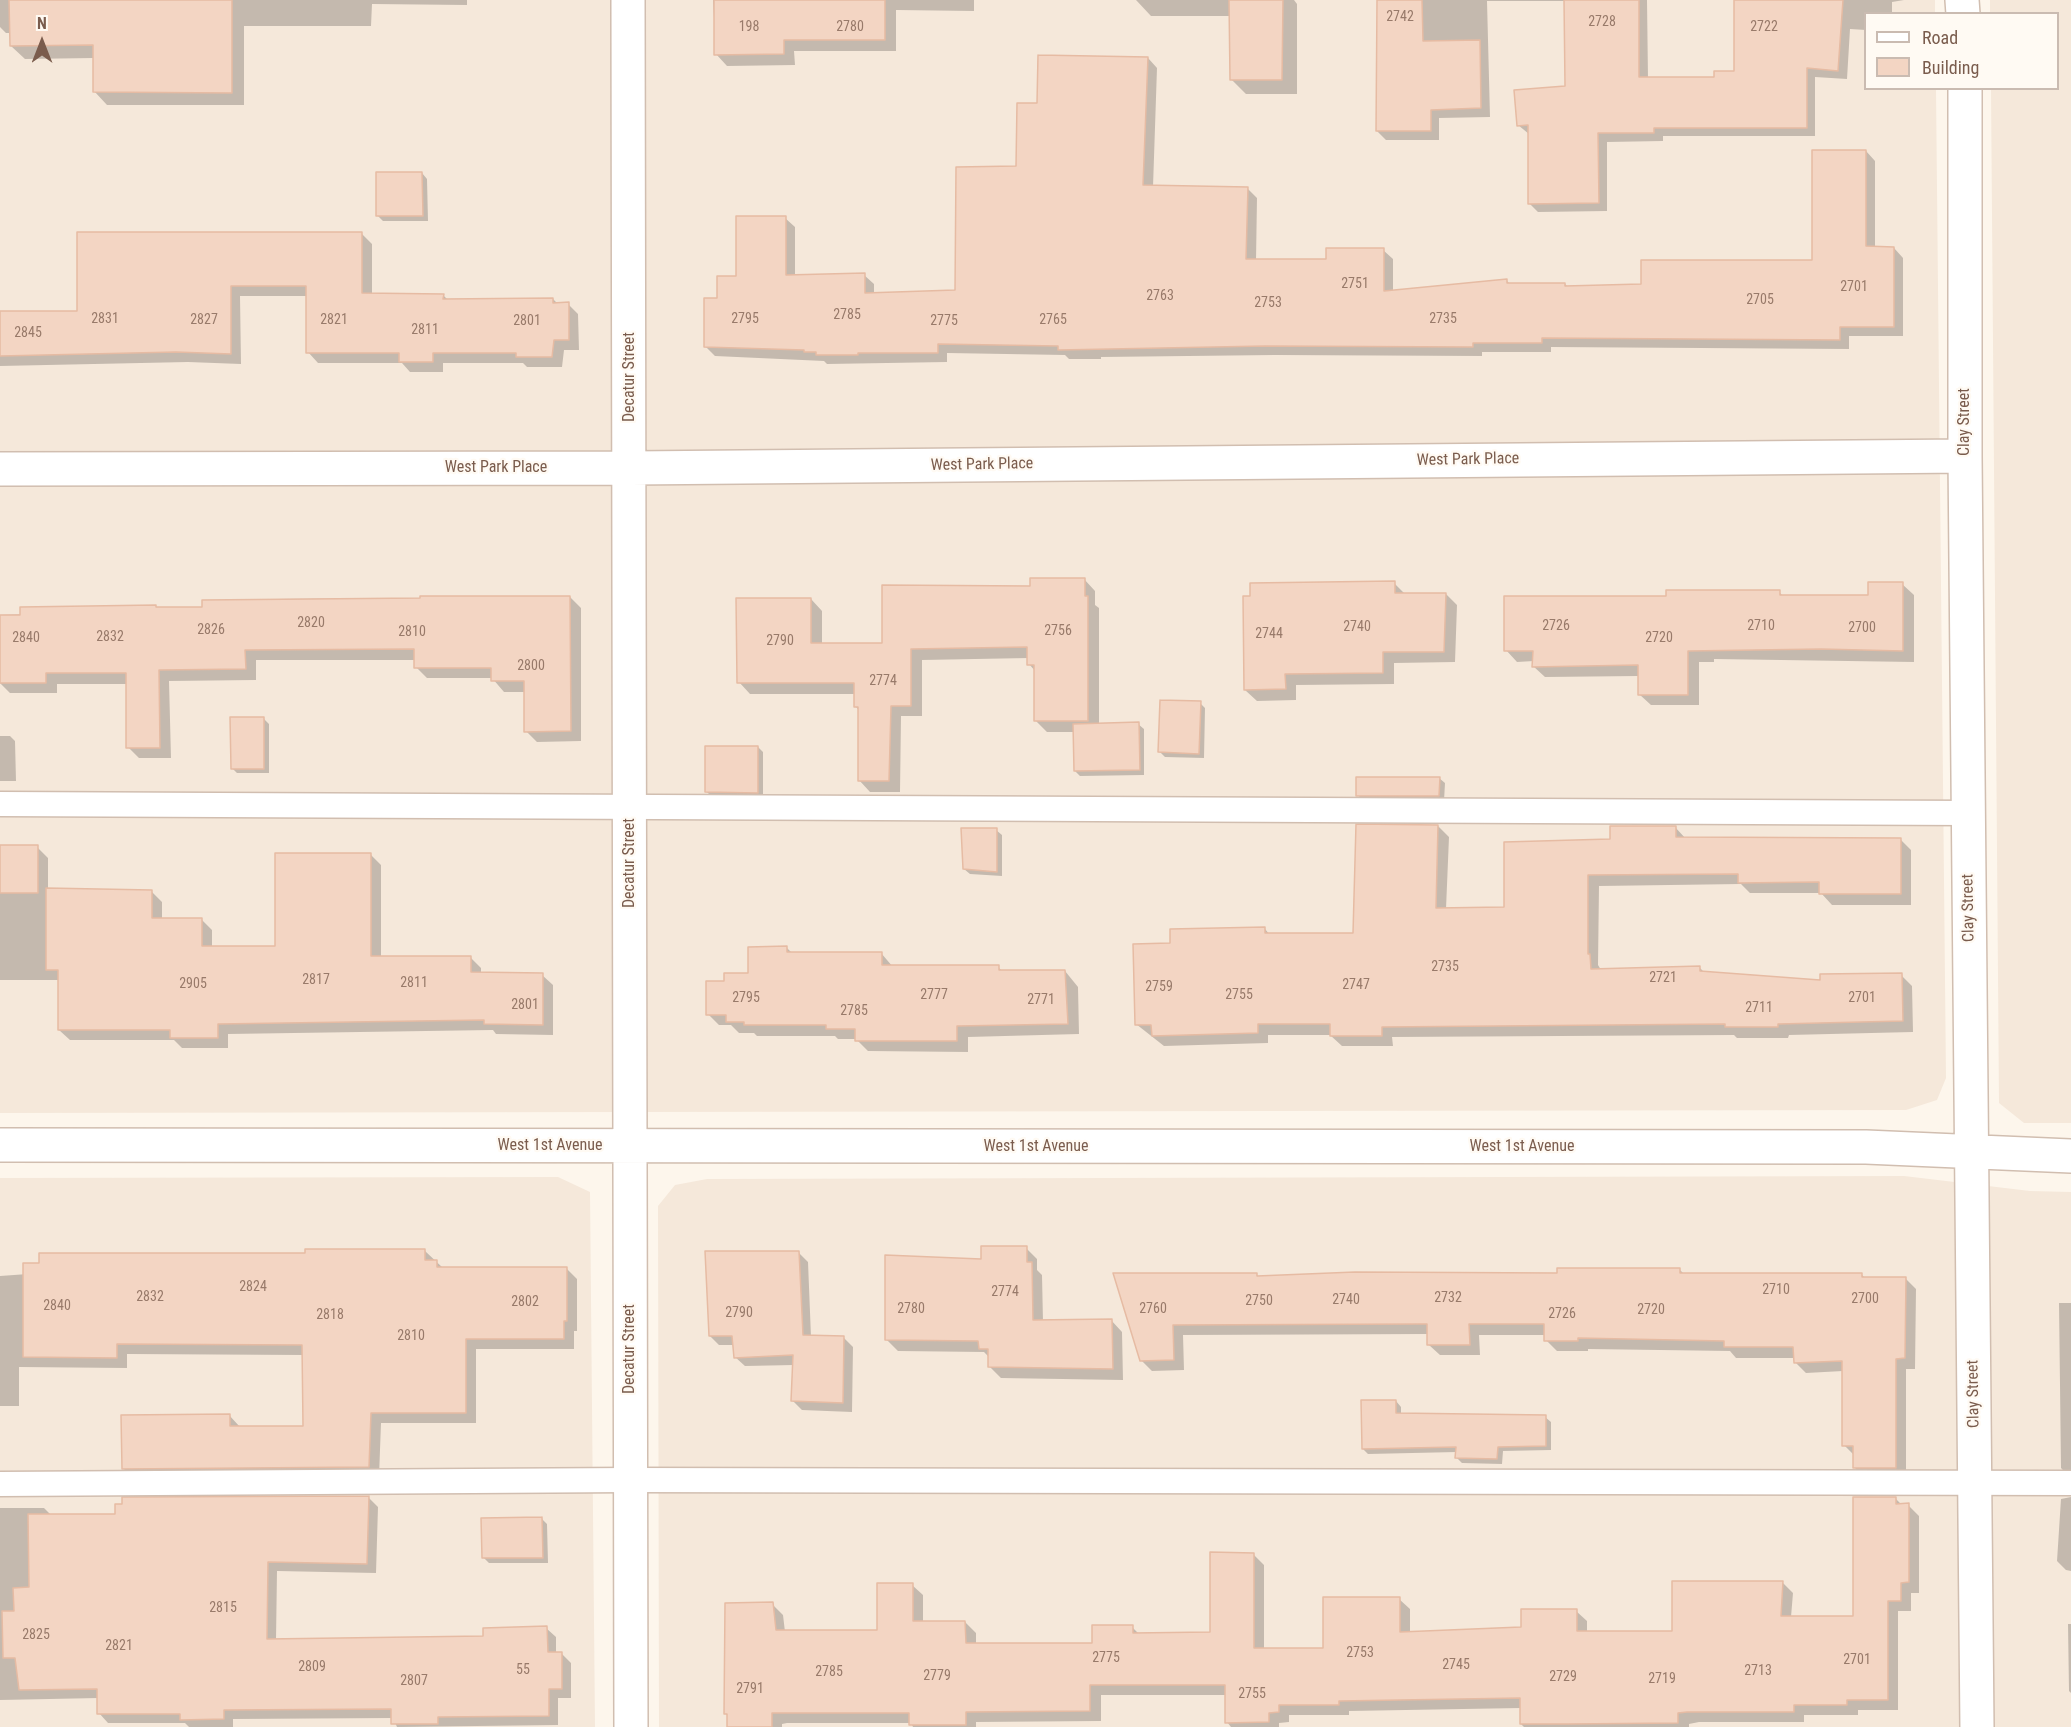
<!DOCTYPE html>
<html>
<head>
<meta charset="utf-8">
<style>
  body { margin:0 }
  #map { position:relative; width:2071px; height:1727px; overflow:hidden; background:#fdf6ec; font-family:"Roboto Condensed",sans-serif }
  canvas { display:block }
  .legend { position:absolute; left:1864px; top:12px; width:195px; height:78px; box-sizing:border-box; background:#fffaf3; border:2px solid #cabbb1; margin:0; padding:8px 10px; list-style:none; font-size:18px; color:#7a5c4d }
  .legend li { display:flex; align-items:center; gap:12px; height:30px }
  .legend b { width:30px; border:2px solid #cabbb1 }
  .north { position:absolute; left:12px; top:12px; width:60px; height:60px; -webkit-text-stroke:4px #fffaf3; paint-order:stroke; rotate:0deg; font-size:16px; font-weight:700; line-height:24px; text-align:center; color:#7a5c4d }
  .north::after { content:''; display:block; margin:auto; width:21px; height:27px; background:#7a5c4d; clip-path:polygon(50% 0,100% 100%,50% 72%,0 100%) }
</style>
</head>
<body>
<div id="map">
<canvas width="2071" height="1727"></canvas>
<ul class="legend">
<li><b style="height:8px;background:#fff"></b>Road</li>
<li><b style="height:16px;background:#f3d5c3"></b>Building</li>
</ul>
<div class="north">N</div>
</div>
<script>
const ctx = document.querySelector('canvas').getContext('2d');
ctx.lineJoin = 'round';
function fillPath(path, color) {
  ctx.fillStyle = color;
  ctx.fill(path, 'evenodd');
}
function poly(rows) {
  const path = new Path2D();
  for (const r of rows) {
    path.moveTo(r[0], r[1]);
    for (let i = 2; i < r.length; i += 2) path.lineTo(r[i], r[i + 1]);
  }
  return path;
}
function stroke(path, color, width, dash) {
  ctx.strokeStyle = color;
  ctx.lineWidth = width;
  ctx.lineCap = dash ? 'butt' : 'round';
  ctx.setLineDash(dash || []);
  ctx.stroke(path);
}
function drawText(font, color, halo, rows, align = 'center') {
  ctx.font = font + ' "Roboto Condensed",sans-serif';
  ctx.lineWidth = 4.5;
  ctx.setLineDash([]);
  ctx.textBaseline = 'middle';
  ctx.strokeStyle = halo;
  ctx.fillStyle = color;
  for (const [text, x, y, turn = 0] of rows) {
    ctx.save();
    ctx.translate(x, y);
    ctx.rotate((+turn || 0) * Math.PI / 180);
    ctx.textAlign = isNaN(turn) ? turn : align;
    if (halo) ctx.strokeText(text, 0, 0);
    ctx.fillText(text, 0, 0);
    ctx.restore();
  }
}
fillPath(poly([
  [0,0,1935,0,1935,13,1866,14,1866,88,1936,89,1946,1078,1937,1100,1906,1110,0,1113],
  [1990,0,2071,0,2071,1123,2024,1123,1999,1103,1991,89,2058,88,2058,14,1990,13],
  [1904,1176,2030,1191,2071,1192,2071,1727,659,1727,658,1206,675,1185,707,1179],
  [558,1177,590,1192,595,1727,0,1727,0,1178]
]), '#f5e8da');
fillPath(poly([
  [0,0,467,0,467,5,372,4,371,26,244,26,244,105,107,105,94,91,94,58,25,59,11,46,11,33,6,33,0,27],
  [713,0,974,0,974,11,896,10,896,51,794,51,795,65,727,66,716,54],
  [1136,0,1294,0,1297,4,1297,94,1246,94,1231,79,1230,16,1151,16],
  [1377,0,1647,0,1648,79,1715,78,1736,72,1736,0,1904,0,1892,2,1892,14,1866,14,1866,30,1850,29,1847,79,1815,77,1815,136,1663,136,1663,141,1607,142,1607,211,1538,212,1529,203,1529,134,1518,125,1567,87,1566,1,1487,1,1490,117,1439,118,1439,140,1386,140,1377,131],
  [1148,58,1157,68,1153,187,1247,188,1257,198,1256,261,1327,261,1383,250,1393,259,1393,291,1507,281,1510,284,1565,284,1568,287,1643,286,1814,261,1866,151,1875,161,1875,248,1894,248,1903,258,1903,336,1849,336,1849,349,1551,347,1551,352,1482,352,1482,356,1275,355,1101,357,1101,359,1069,359,1065,355,947,353,947,362,827,364,824,361,715,356,705,346,719,299,785,218,795,227,795,276,864,275,874,284,874,294,956,292,1017,167,1038,105],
  [422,173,427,179,428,221,383,221,378,216],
  [361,233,372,244,372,294,443,295,448,300,553,299,558,304,568,304,578,314,579,350,564,350,562,367,527,367,523,363,443,363,443,372,410,372,402,363,318,363,308,352,308,296,240,296,241,364,188,362,0,366,0,312,79,312],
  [1084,579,1095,591,1095,605,1099,608,1099,725,1138,724,1144,729,1144,775,1080,776,1075,771,1074,732,1047,732,1036,721,1036,672,1029,664,1029,658,922,660,922,716,901,716,900,792,870,792,859,780,859,710,856,707,856,694,750,694,739,682,811,599,822,611,822,644,884,644,1032,587],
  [1394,583,1405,594,1446,594,1457,605,1455,662,1394,663,1394,684,1296,685,1296,700,1257,701,1245,690,1252,597],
  [1902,584,1914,595,1914,662,1714,659,1714,662,1699,662,1699,705,1651,705,1639,694,1639,676,1545,677,1533,666,1534,661,1517,662,1506,650,1668,598,1779,592,1783,596,1870,596],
  [570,597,581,608,581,741,537,742,526,731,526,692,504,692,492,678,427,678,416,667,416,660,256,660,256,680,169,681,171,758,139,758,128,747,128,684,57,684,57,693,10,693,0,683,0,615,203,609,203,601,274,599],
  [1200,703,1205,708,1204,758,1165,757,1160,752],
  [264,719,269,724,269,773,237,773,232,768],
  [0,736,10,736,15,741,16,781,0,781],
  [758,747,763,752,763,798,712,797,707,792],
  [1439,778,1445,783,1444,801,1363,801,1358,795],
  [1438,826,1449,837,1446,909,1506,909,1612,840,1675,827,1686,839,1900,839,1911,850,1911,905,1832,905,1821,893,1750,893,1741,884,1599,886,1598,965,1601,970,1699,967,1705,973,1822,981,1901,975,1912,986,1913,1032,1789,1035,1788,1038,1737,1038,1734,1035,1392,1037,1393,1046,1342,1046,1330,1035,1268,1035,1268,1043,1164,1046,1136,1024,1172,945,1265,929,1270,935,1354,935],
  [996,830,1002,835,1002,876,970,874,964,869],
  [0,847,37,847,48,858,48,890,151,891,162,902,162,919,201,919,212,930,212,947,276,947,370,854,381,865,381,957,470,957,481,968,481,974,542,975,553,985,553,1035,496,1034,493,1030,228,1034,228,1048,182,1048,174,1040,70,1040,59,1030,59,980,0,980],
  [786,947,792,953,881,953,893,967,998,967,1002,971,1065,971,1078,987,1079,1034,968,1037,968,1052,868,1051,856,1039,838,1039,835,1036,757,1036,754,1033,739,1033,731,1025,719,1025,708,1014,726,982,750,974],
  [1026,1248,1037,1259,1037,1270,1042,1275,1043,1322,1111,1320,1122,1332,1123,1380,1001,1378,990,1367,990,1358,984,1352,898,1351,886,1339,983,1260],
  [425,1251,443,1268,566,1268,577,1279,577,1331,574,1331,574,1349,476,1349,476,1423,381,1423,379,1477,134,1479,123,1468,229,1415,240,1427,304,1427,303,1355,127,1354,127,1368,19,1367,19,1406,0,1406,0,1276,307,1254],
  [799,1253,808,1262,811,1337,844,1338,853,1347,852,1412,802,1410,793,1401,794,1365,745,1366,735,1357,734,1345,719,1345,710,1336],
  [1680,1270,1684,1274,1861,1274,1866,1279,1906,1279,1916,1289,1915,1369,1906,1369,1906,1479,1865,1478,1855,1468,1855,1456,1844,1445,1843,1371,1806,1373,1795,1362,1795,1358,1736,1358,1730,1351,1588,1349,1588,1351,1557,1351,1546,1340,1546,1335,1479,1335,1480,1355,1440,1355,1429,1345,1429,1334,1183,1335,1184,1370,1152,1371,1141,1360,1115,1275,1256,1275,1259,1278,1559,1275],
  [2059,1303,2071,1303,2071,1478,2061,1468],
  [1396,1401,1401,1407,1401,1414,1545,1417,1551,1422,1551,1450,1503,1451,1502,1464,1462,1463,1457,1458,1457,1452,1368,1454,1363,1449],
  [368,1497,378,1507,376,1573,277,1571,276,1640,485,1637,546,1628,556,1637,556,1653,561,1653,571,1663,571,1698,558,1698,558,1725,397,1727,393,1718,233,1719,233,1727,189,1727,185,1723,108,1723,99,1713,99,1698,0,1700,0,1508,44,1508,52,1516,116,1516],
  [2071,1497,2071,1571,2066,1570,2057,1561,2061,1499],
  [1895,1498,1902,1505,1908,1505,1919,1516,1919,1593,1911,1593,1911,1611,1898,1611,1898,1710,1858,1710,1858,1715,1804,1715,1804,1722,1699,1722,1689,1724,1689,1727,1524,1727,1521,1724,1521,1708,1349,1711,1349,1715,1289,1715,1289,1722,1279,1723,1279,1727,1231,1727,1227,1722,1226,1695,1101,1695,1101,1721,976,1722,976,1727,913,1727,911,1723,787,1723,782,1724,782,1727,729,1727,728,1716,725,1713,772,1604,783,1615,785,1632,878,1632,912,1585,923,1595,923,1622,965,1622,976,1633,976,1645,1094,1645,1132,1627,1139,1634,1212,1633,1253,1554,1264,1565,1264,1650,1324,1650,1399,1599,1410,1609,1410,1633,1523,1629,1576,1611,1587,1621,1587,1633,1674,1633,1782,1582,1793,1593,1791,1617,1855,1617],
  [542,1519,547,1524,548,1563,489,1563,483,1557],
  [2068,1624,2071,1624,2071,1693,2069,1691]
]), '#0003');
const building = poly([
  [9,0,232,0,232,93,93,92,93,45,10,46,9,0],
  [714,0,885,0,885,40,784,40,784,54,714,55,714,0],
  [1229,0,1283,0,1282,80,1230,80,1229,0],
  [1377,0,1422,0,1423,41,1480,40,1481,108,1431,110,1431,131,1376,131,1377,0],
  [1564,0,1639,0,1639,77,1714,77,1714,71,1734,71,1734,0,1843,0,1838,71,1807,68,1807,128,1654,128,1654,133,1598,133,1599,203,1528,204,1528,125,1517,126,1514,90,1565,86,1564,0],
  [1038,55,1148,57,1143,185,1248,187,1246,259,1326,259,1326,248,1384,248,1384,291,1507,279,1507,283,1565,283,1565,286,1641,284,1641,260,1812,260,1812,150,1866,150,1866,246,1894,247,1894,327,1840,327,1840,340,1542,338,1542,343,1473,343,1473,347,1265,346,1058,350,1058,346,938,344,938,353,858,353,858,355,816,355,816,352,804,352,804,350,704,347,704,298,717,298,717,276,736,276,736,216,786,216,786,275,865,273,865,293,955,290,956,167,1016,166,1017,103,1037,103,1038,55],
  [376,172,422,172,423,216,376,216,376,172],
  [77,232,362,232,362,293,444,294,443,299,553,298,553,303,569,302,569,340,554,340,552,357,516,357,516,353,433,353,433,362,399,362,399,353,306,353,306,286,231,286,231,354,176,352,0,356,0,311,77,311,77,232],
  [1030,578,1085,578,1085,596,1088,596,1088,721,1034,721,1034,665,1027,665,1027,647,911,649,911,706,891,706,889,781,858,781,858,707,854,707,854,683,737,683,736,598,811,598,811,643,882,643,882,585,1030,586,1030,578],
  [1395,581,1395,593,1446,593,1444,652,1383,652,1383,673,1285,674,1286,689,1244,690,1243,596,1250,596,1250,583,1395,581],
  [1868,582,1903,582,1903,651,1821,649,1688,651,1688,695,1638,695,1638,665,1532,667,1533,651,1504,651,1504,596,1666,596,1666,590,1780,590,1780,595,1868,595,1868,582],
  [420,596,570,596,571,731,524,732,524,681,491,681,491,668,414,668,414,649,245,650,246,669,159,670,160,748,126,748,126,673,46,673,46,683,0,683,0,615,20,615,20,607,156,605,156,607,202,607,202,600,420,598,420,596],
  [1160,700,1201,701,1199,754,1158,752,1160,700],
  [230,717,264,717,264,769,231,769,230,717],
  [1139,722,1140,770,1074,771,1073,724,1139,722],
  [705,746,758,746,758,793,705,792,705,746],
  [1356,777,1440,777,1439,796,1356,796,1356,777],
  [1356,824,1438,825,1436,908,1504,907,1504,842,1610,839,1610,826,1676,826,1676,837,1901,838,1901,894,1819,894,1819,882,1738,883,1738,874,1588,875,1588,954,1590,954,1591,969,1700,966,1700,971,1820,980,1820,974,1902,973,1903,1021,1778,1024,1778,1027,1725,1027,1725,1024,1382,1027,1382,1036,1330,1036,1330,1024,1258,1024,1258,1033,1152,1036,1151,1025,1135,1025,1133,944,1170,943,1170,929,1265,927,1265,933,1353,933,1356,824],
  [961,828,997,828,997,872,963,869,961,828],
  [0,845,38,845,38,893,0,893,0,845],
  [275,853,371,853,371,956,471,956,471,972,543,973,543,1025,484,1024,484,1020,218,1024,218,1038,170,1038,170,1030,58,1030,58,970,46,970,46,888,152,890,152,918,202,918,202,946,275,946,275,853],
  [787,946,787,952,882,952,882,965,999,965,999,970,1065,970,1068,1024,957,1026,957,1041,855,1041,855,1029,826,1029,826,1025,744,1025,744,1022,726,1022,726,1015,706,1015,706,981,724,981,724,973,748,973,748,947,787,946],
  [981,1246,1027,1246,1027,1262,1032,1262,1033,1320,1112,1319,1113,1369,988,1367,988,1349,979,1349,978,1341,885,1340,885,1255,981,1259,981,1246],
  [305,1249,425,1249,425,1260,437,1260,437,1267,567,1267,567,1321,564,1321,564,1339,466,1339,466,1413,371,1413,369,1467,122,1469,121,1415,230,1414,230,1426,303,1426,302,1345,117,1344,117,1358,23,1357,23,1263,39,1263,39,1253,305,1253,305,1249],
  [705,1251,799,1251,803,1335,844,1336,843,1403,791,1401,793,1355,734,1358,732,1336,709,1336,705,1251],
  [1557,1268,1680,1268,1680,1273,1862,1273,1862,1277,1906,1277,1905,1358,1896,1359,1896,1468,1853,1468,1853,1446,1842,1446,1842,1361,1794,1363,1793,1347,1724,1347,1724,1341,1578,1338,1578,1341,1544,1341,1544,1324,1469,1324,1470,1345,1427,1345,1427,1324,1419,1324,1173,1325,1174,1360,1140,1361,1113,1273,1257,1273,1257,1276,1355,1272,1557,1273,1557,1268],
  [1361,1400,1396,1400,1396,1413,1546,1415,1546,1446,1498,1447,1497,1459,1455,1458,1456,1447,1362,1449,1361,1400],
  [369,1496,367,1564,268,1562,267,1639,483,1636,483,1628,547,1626,548,1652,562,1652,562,1689,549,1689,549,1716,438,1717,438,1724,391,1724,391,1709,224,1710,224,1719,180,1720,180,1714,97,1714,97,1689,19,1690,15,1658,3,1658,2,1611,14,1611,13,1588,29,1587,28,1514,115,1514,115,1504,122,1504,122,1497,369,1496],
  [1853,1497,1896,1497,1896,1504,1909,1503,1909,1582,1901,1583,1901,1601,1888,1601,1888,1700,1847,1700,1847,1705,1794,1705,1794,1712,1687,1712,1678,1713,1678,1723,1568,1724,1520,1724,1520,1698,1339,1701,1339,1705,1279,1705,1279,1712,1269,1713,1269,1722,1225,1723,1225,1685,1090,1685,1090,1711,966,1712,966,1725,909,1725,909,1713,772,1713,772,1727,727,1727,727,1714,724,1714,725,1603,773,1602,776,1630,877,1630,877,1583,913,1583,913,1621,965,1621,966,1643,1092,1643,1092,1625,1133,1625,1133,1633,1210,1632,1210,1552,1254,1553,1254,1648,1323,1648,1323,1597,1400,1597,1400,1632,1521,1627,1521,1609,1577,1609,1577,1631,1672,1631,1672,1581,1783,1581,1781,1616,1853,1616,1853,1497],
  [542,1517,543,1558,482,1558,481,1518,542,1517]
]);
fillPath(building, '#f3d5c3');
stroke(building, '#e6bba3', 1.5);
const service = poly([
  [0,804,1968,813],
  [0,1484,630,1480,2071,1483]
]);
const minor = poly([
  [628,0,631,1727],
  [1962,0,1963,14],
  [1965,88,1965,456,1977,1727],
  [0,469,631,468,1965,456],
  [0,1145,1866,1147,2071,1156]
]);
stroke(service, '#d1beb0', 27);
stroke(minor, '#d1beb0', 36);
stroke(service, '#fff', 24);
stroke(minor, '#fff', 33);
drawText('14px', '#987a6a', null, [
  ["2742",1400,17],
  ["2728",1602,22],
  ["198",749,27],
  ["2780",850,27],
  ["2722",1764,27],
  ["2751",1355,284],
  ["2701",1854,287],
  ["2763",1160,296],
  ["2705",1760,300],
  ["2753",1268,303],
  ["2785",847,315],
  ["2831",105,319],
  ["2795",745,319],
  ["2735",1443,319],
  ["2827",204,320],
  ["2821",334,320],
  ["2765",1053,320],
  ["2801",527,321],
  ["2775",944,321],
  ["2811",425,330],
  ["2845",28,333],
  ["2820",311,623],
  ["2726",1556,626],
  ["2710",1761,626],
  ["2740",1357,627],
  ["2700",1862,628],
  ["2826",211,630],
  ["2756",1058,631],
  ["2810",412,632],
  ["2744",1269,634],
  ["2832",110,637],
  ["2840",26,638],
  ["2720",1659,638],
  ["2790",780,641],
  ["2800",531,666],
  ["2774",883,681],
  ["2735",1445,967],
  ["2721",1663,978],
  ["2817",316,980],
  ["2811",414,983],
  ["2905",193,984],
  ["2747",1356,985],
  ["2759",1159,987],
  ["2777",934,995],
  ["2755",1239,995],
  ["2795",746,998],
  ["2701",1862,998],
  ["2771",1041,1000],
  ["2801",525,1005],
  ["2711",1759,1008],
  ["2785",854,1011],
  ["2824",253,1287],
  ["2710",1776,1290],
  ["2774",1005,1292],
  ["2832",150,1297],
  ["2732",1448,1298],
  ["2700",1865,1299],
  ["2740",1346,1300],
  ["2750",1259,1301],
  ["2802",525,1302],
  ["2840",57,1306],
  ["2780",911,1309],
  ["2760",1153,1309],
  ["2720",1651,1310],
  ["2790",739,1313],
  ["2726",1562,1314],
  ["2818",330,1315],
  ["2810",411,1336],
  ["2815",223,1608],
  ["2825",36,1635],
  ["2821",119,1646],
  ["2753",1360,1653],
  ["2775",1106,1658],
  ["2701",1857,1660],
  ["2745",1456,1665],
  ["2809",312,1667],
  ["55",523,1670],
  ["2713",1758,1671],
  ["2785",829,1672],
  ["2779",937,1676],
  ["2729",1563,1677],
  ["2719",1662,1679],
  ["2807",414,1681],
  ["2791",750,1689],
  ["2755",1252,1694]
]);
drawText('16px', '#7a5c4d', '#fffaf3', [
  ["Decatur Street",630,377,-90],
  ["Clay Street",1965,422,-90],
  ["West Park Place",1468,460,-1],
  ["West Park Place",982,465,-1],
  ["West Park Place",496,468],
  ["Decatur Street",630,863,-90],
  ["Clay Street",1969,908,-91],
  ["West 1st Avenue",550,1146],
  ["West 1st Avenue",1036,1147],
  ["West 1st Avenue",1522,1147],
  ["Decatur Street",630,1349,-90],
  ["Clay Street",1974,1394,-91]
]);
</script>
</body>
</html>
